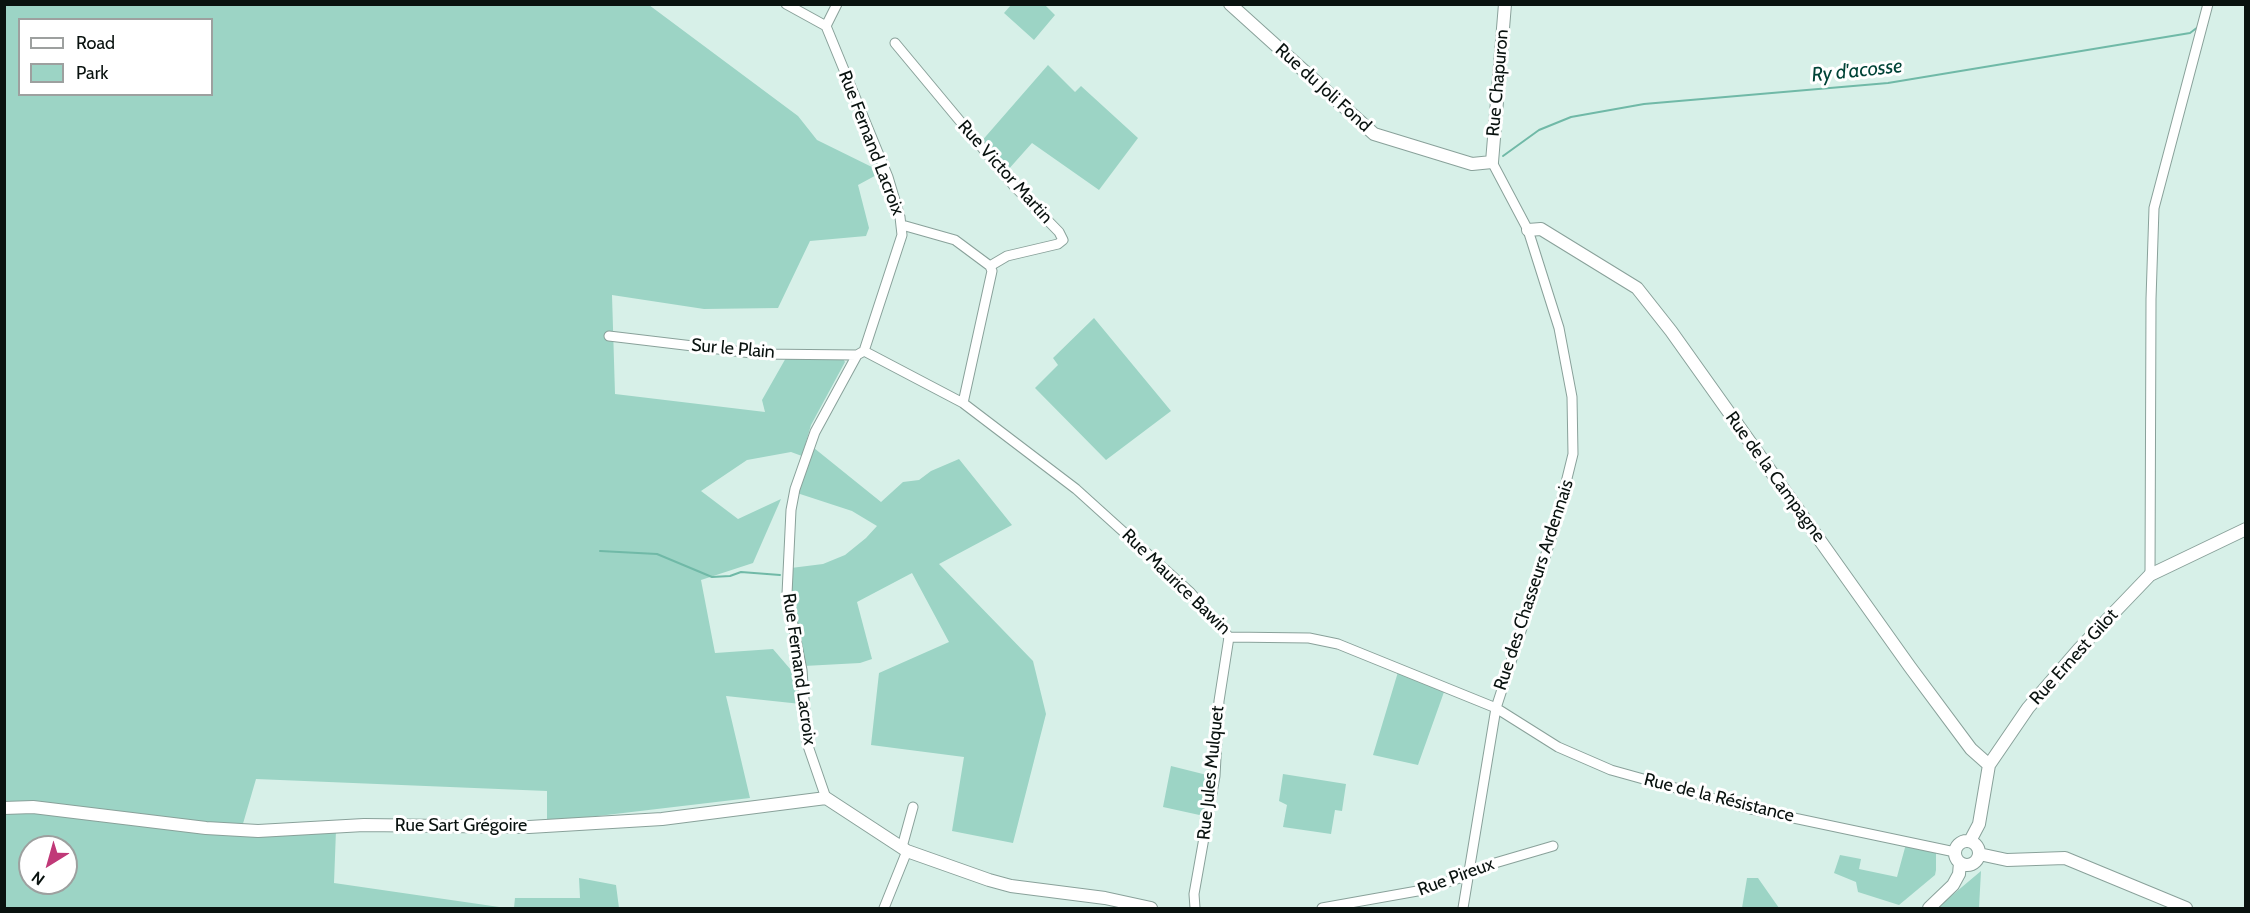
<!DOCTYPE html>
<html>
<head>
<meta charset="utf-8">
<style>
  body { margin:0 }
  #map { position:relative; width:2250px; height:913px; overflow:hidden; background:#d7f0e8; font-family:Cabin,sans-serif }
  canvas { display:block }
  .frame { position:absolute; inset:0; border:6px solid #09120f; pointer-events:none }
  .legend { position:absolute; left:18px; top:18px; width:195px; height:78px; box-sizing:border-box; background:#fff; border:2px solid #9da09f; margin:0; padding:8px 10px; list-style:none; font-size:18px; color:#09120f }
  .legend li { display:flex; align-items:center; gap:12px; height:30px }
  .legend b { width:30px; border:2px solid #9da09f }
  .north { position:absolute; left:18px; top:835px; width:60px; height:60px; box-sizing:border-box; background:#fff; border:2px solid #9da09f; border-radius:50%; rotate:217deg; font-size:16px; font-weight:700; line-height:24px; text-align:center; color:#09120f }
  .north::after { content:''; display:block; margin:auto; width:21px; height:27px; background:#c03978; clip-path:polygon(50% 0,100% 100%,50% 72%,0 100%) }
</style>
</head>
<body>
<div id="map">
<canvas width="2250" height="913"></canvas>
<div class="frame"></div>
<ul class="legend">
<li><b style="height:8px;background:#fff"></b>Road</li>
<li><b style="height:16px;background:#9cd4c5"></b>Park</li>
</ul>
<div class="north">N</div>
</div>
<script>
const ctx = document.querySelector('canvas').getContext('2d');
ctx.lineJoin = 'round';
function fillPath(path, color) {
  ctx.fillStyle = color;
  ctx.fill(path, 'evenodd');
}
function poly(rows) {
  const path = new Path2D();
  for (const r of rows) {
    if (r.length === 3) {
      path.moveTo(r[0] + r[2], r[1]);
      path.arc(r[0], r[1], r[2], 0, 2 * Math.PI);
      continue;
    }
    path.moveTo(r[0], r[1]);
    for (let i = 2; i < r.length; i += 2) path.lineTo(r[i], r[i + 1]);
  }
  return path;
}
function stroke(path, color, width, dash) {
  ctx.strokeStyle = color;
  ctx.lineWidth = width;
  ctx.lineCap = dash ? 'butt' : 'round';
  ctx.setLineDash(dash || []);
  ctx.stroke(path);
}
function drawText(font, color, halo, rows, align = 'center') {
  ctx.font = font + ' Cabin,sans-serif';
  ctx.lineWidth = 6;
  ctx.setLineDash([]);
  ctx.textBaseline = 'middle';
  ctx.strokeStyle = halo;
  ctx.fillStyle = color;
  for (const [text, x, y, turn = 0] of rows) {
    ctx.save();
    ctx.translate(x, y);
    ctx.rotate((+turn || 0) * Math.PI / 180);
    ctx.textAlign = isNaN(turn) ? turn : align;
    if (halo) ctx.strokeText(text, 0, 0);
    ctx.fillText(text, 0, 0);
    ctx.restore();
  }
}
fillPath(poly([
  [1044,4,1055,15,1034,40,1004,13,1011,5],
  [5,5,649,5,798,116,817,140,882,172,858,185,869,228,866,236,810,241,778,308,704,309,612,295,615,394,765,412,762,400,787,356,841,355,845,362,811,425,802,456,791,452,747,460,701,491,738,519,781,499,753,563,701,580,715,653,773,649,797,677,801,704,726,696,750,798,547,822,547,791,256,779,242,827,336,830,334,883,506,908,5,908],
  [20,20,212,20,212,94,20,94],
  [30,847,66,847,66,883,30,883],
  [1048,65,1075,92,1081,86,1138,138,1099,190,1032,143,1007,171,980,143],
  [1094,318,1171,411,1106,460,1035,388,1058,365,1053,358],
  [814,448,881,502,903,482,919,480,931,471,959,459,1012,525,939,564,1033,661,1046,714,1013,843,952,831,964,757,871,745,879,673,949,642,912,573,857,602,872,659,860,663,804,666,793,609,791,568,823,564,845,555,866,538,877,526,852,511,797,493],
  [1398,672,1444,692,1418,765,1373,755],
  [1171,766,1211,776,1204,816,1163,807],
  [1283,774,1346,784,1342,811,1335,810,1331,834,1283,827,1287,805,1279,801],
  [1906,844,1936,852,1936,870,1935,875,1899,905,1858,892,1856,882,1834,873,1840,855,1861,859,1859,869,1897,877],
  [1981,871,1979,908,1937,908],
  [579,878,616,885,619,908,514,908,515,898,580,898],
  [1747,878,1758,878,1779,908,1742,908]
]), '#9cd4c5');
stroke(poly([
  [1503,156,1539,130,1571,117,1644,104,1888,83,2190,33,2198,27],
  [600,551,657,554,712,577,730,576,741,572,780,575]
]), '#70b9a7', 2);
const minor = poly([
  [786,4,826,26],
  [895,43,1014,186,1059,232,1063,240,1058,244,1007,256,990,266],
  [902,225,955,240,990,266,992,271,963,403],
  [609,336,760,354,857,355],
  [864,351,963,403,1076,489,1190,592,1229,637,1309,638,1338,644,1496,708,1558,747,1611,770,1751,809,1955,852],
  [2150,575,2151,299,2154,208,2208,4],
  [826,798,807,743,802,670,787,594,791,510,795,489,815,432,857,355,864,351,902,235,900,217,888,177,826,26,837,4],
  [902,847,913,807],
  [884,908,907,851],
  [1195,908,1194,894,1215,776,1219,701,1229,637],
  [1322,908,1423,890,1469,875,1495,863,1553,846],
  [1463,908,1496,708,1556,523,1573,454,1572,397,1559,328,1528,230,1492,162]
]);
const tertiary = poly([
  [1230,4,1374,134,1472,164,1492,162,1505,4],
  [1528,230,1541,229,1637,288,1671,331,1910,667,1971,749,1989,765],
  [4,808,33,807,206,828,258,831,364,825,529,827,662,819,826,798,907,851,989,880,1011,886,1105,898,1151,908],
  [1967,853,12],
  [1970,841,1979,824,1989,765,2028,708,2079,649,2150,575,2246,529],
  [1979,854,2007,860,2065,858,2186,908],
  [1929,908,1953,885,1959,874,1960,863]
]);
stroke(minor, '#89a19a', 11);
stroke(tertiary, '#89a19a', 14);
stroke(minor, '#fff', 9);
stroke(tertiary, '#fff', 12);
drawText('18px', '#09120f', '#fff', [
  ["Rue Chapuron",1498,83,-85],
  ["Rue du Joli Fond",1323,88,42],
  ["Rue Fernand Lacroix",871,143,69],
  ["Rue Victor Martin",1005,172,48],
  ["Sur le Plain",733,349,5],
  ["Rue de la Campagne",1775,477,54],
  ["Rue Maurice Bawin",1176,582,44],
  ["Rue des Chasseurs Ardennais",1534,585,-72],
  ["Rue Ernest Gilot",2074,657,-48],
  ["Rue Fernand Lacroix",799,669,82],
  ["Rue Jules Mulquet",1211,773,-84],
  ["Rue de la Résistance",1719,798,14],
  ["Rue Sart Grégoire",461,826],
  ["Rue Pireux",1456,877,-20]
]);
drawText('italic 20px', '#004337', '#fff', [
  ["Ry d'acosse",1857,71,-6]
]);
</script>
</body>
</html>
